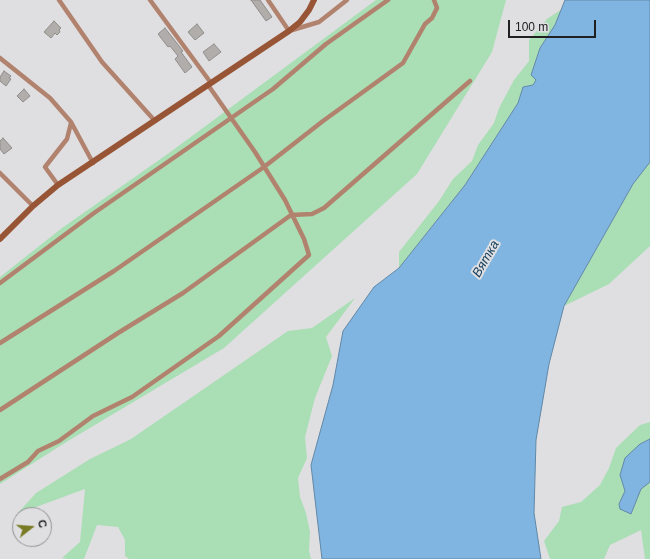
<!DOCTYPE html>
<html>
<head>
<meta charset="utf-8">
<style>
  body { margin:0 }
  #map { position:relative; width:650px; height:559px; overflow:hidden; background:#dfdfe2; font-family:Helvetica,sans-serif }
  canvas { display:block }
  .north { position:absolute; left:12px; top:507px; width:40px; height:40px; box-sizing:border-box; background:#dfdfe2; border:1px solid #939395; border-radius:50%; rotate:73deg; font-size:11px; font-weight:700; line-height:16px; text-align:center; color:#202021 }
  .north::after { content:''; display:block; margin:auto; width:14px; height:18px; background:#797b24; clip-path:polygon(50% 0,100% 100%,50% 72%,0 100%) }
  .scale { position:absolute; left:508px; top:20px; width:88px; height:18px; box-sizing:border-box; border:2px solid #202021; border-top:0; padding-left:5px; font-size:12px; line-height:14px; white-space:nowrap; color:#202021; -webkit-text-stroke:3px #dfdfe2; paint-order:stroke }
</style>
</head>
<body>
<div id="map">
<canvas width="650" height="559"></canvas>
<div class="north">С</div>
<div class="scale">100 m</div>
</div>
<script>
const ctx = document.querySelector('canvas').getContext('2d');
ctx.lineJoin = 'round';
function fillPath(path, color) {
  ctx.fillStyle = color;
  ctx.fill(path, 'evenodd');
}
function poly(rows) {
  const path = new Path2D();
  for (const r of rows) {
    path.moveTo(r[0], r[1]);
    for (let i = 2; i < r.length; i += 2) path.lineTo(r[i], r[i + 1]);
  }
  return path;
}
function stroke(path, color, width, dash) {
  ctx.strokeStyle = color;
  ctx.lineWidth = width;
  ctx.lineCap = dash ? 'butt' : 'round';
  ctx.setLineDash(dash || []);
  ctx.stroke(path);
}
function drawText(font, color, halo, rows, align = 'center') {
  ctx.font = font + ' Helvetica,sans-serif';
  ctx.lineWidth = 4;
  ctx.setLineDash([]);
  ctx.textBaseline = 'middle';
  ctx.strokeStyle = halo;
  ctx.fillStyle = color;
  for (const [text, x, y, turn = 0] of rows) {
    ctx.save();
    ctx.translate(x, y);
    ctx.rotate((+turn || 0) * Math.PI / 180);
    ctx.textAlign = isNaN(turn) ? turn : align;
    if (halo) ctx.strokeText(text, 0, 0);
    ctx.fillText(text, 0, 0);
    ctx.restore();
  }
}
fillPath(poly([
  [376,0,506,0,492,52,417,174,224,348,68,441,0,484,0,277,62,228,169,153],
  [562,9,555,25,540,48,531,75,536,80,533,85,523,87,518,103,465,185,399,268,399,252,439,201,453,179,472,161,478,145,494,123,499,108,514,80,529,61,529,40,547,19],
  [650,162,650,246,609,284,564,306,633,184],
  [355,298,326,337,332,356,315,398,305,437,307,458,298,478,300,497,306,513,310,532,309,551,311,559,129,559,125,556,125,540,118,527,97,525,84,559,67,559,62,558,80,542,85,489,17,514,36,493,90,459,131,439,288,331,312,328],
  [650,422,650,439,640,444,620,475,625,491,619,504,631,514,641,489,650,482,650,559,645,559,641,530,610,545,604,559,550,559,544,541,559,521,562,507,581,502,600,485,609,468,616,448,640,425]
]), '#aadeb5');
const water = poly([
  [565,0,650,0,650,162,633,184,564,306,549,364,536,440,534,513,541,559,322,559,311,465,333,385,343,331,374,287,399,268,465,185,518,103,523,87,533,85,536,80,531,75,540,48,555,25,565,0],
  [650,439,650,482,641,489,631,514,620,509,619,504,625,491,620,475,625,458,640,444,650,439]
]);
fillPath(water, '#7fb5e0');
stroke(water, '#6288a7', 1);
const building = poly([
  [251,0,260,0,272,17,266,21,251,0],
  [54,21,61,28,59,30,60,32,57,35,55,33,51,38,44,32,54,21],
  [197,24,204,33,195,40,188,32,197,24],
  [165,28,183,51,181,52,192,67,185,73,175,59,178,56,170,46,168,47,158,34,165,28],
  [214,44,221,52,209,61,203,52,214,44],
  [4,71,11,76,9,78,11,79,6,86,0,81,0,77,4,71],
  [24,89,30,96,23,102,17,96,24,89],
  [3,138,12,148,4,154,0,149,0,141,3,138]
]);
fillPath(building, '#b0adab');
stroke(building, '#908d8b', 1);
stroke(poly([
  [59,0,102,62,155,121],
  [150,0,211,83],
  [268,0,289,31,319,22,347,0],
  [0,58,50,98,71,122,93,163],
  [0,173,33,206],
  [58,185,45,167,67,139,71,123],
  [0,283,94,213,273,89,326,44,388,0],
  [0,343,114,271,264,167,323,121,403,63,425,24,432,18,437,8,434,0],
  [0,410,118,333,183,293,291,215,312,214,324,208,470,81],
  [0,479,28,462,38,451,59,441,93,416,132,397,219,336,309,255,304,239,285,200,255,152,208,85]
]), '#b1836e', 4.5);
stroke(poly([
  [0,239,33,206,58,185,289,31,300,22,309,10,314,0]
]), '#975536', 6);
drawText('italic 13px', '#194260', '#dfdfe2', [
  ["Вятка",486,259,-60]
]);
</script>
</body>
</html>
